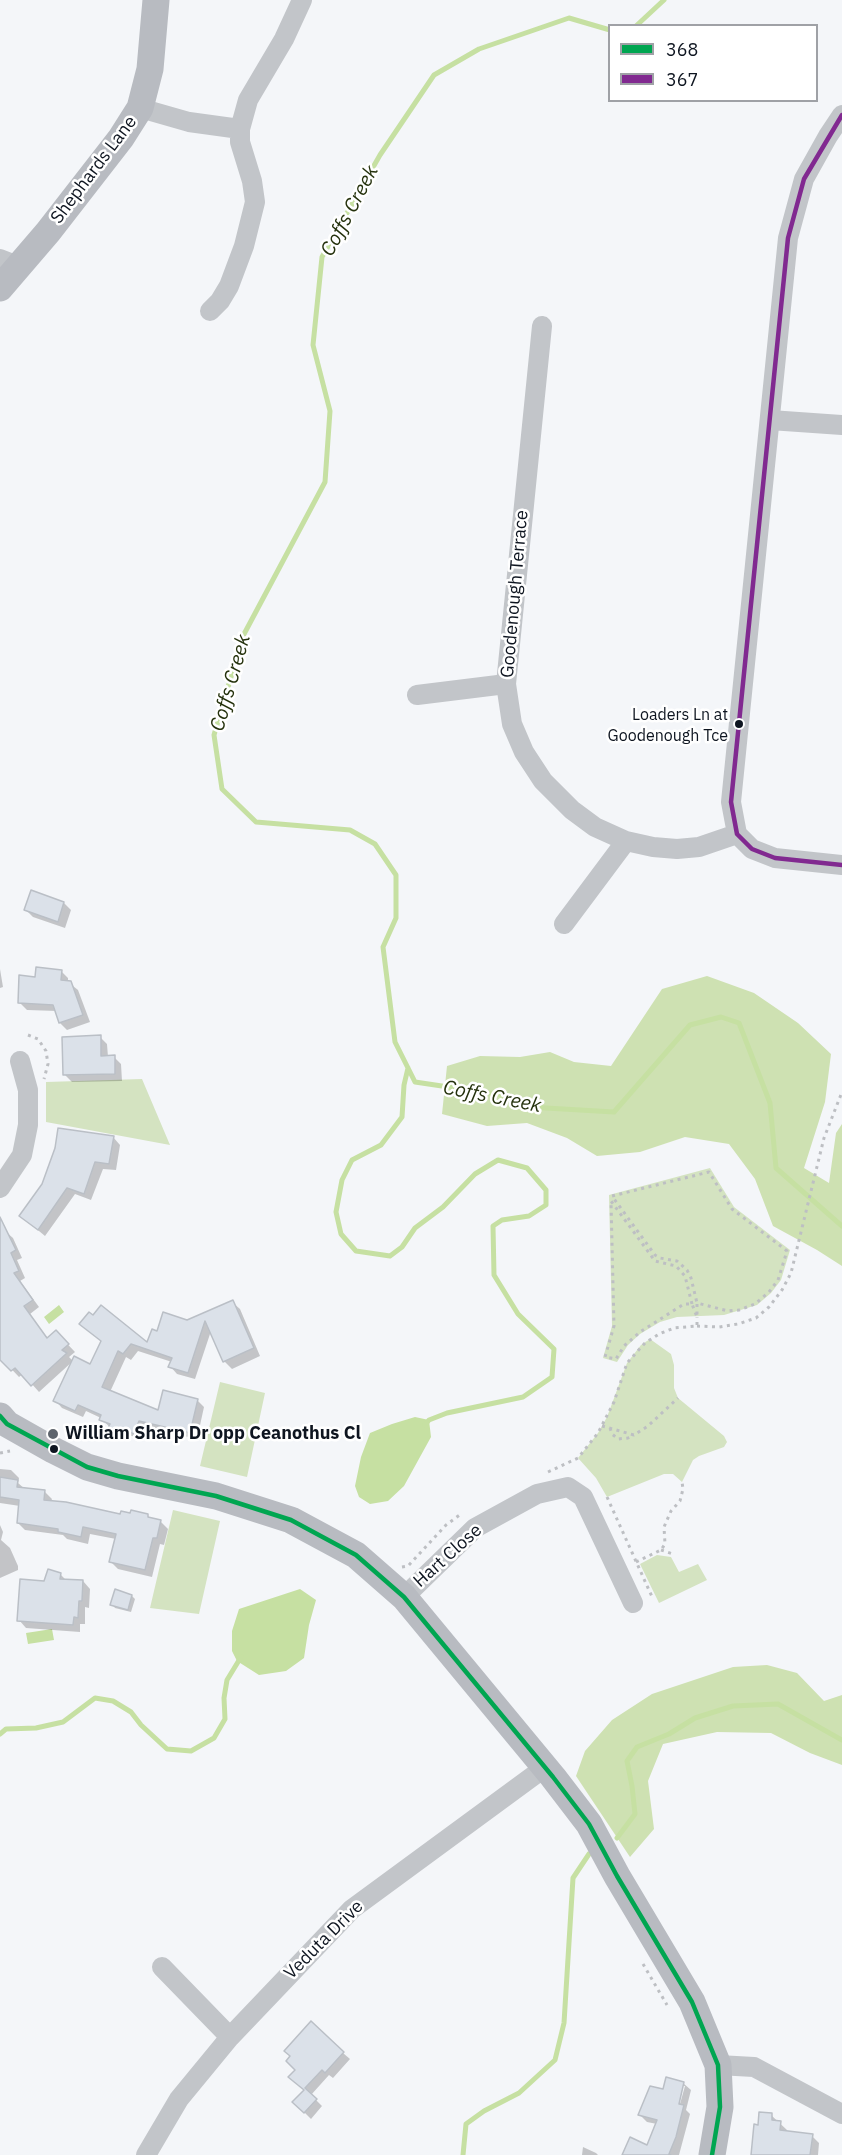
<!DOCTYPE html>
<html>
<head>
<meta charset="utf-8">
<style>
  body { margin:0 }
  #map { position:relative; width:842px; height:2155px; overflow:hidden; background:#f4f6f9; font-family:"IBM Plex Sans",sans-serif }
  canvas { display:block }
  .legend { position:absolute; left:608px; top:24px; width:210px; height:78px; box-sizing:border-box; background:#fff; border:2px solid #9fa1a6; margin:0; padding:8px 10px; list-style:none; font-size:18px; color:#0e1520 }
  .legend li { display:flex; align-items:center; gap:12px; height:30px }
  .legend b { width:30px; border:2px solid #9fa1a6 }
</style>
</head>
<body>
<div id="map">
<canvas width="842" height="2155"></canvas>
<ul class="legend">
<li><b style="height:8px;background:#00a651"></b>368</li>
<li><b style="height:8px;background:#812990"></b>367</li>
</ul>
</div>
<script>
const ctx = document.querySelector('canvas').getContext('2d');
ctx.lineJoin = 'round';
function fillPath(path, color) {
  ctx.fillStyle = color;
  ctx.fill(path, 'evenodd');
}
function poly(rows) {
  const path = new Path2D();
  for (const r of rows) {
    path.moveTo(r[0], r[1]);
    for (let i = 2; i < r.length; i += 2) path.lineTo(r[i], r[i + 1]);
  }
  return path;
}
function stroke(path, color, width, dash) {
  ctx.strokeStyle = color;
  ctx.lineWidth = width;
  ctx.lineCap = dash ? 'butt' : 'round';
  ctx.setLineDash(dash || []);
  ctx.stroke(path);
}
function drawText(font, color, halo, rows, align = 'center') {
  ctx.font = font + ' "IBM Plex Sans",sans-serif';
  ctx.lineWidth = 5;
  ctx.setLineDash([]);
  ctx.textBaseline = 'middle';
  ctx.strokeStyle = halo;
  ctx.fillStyle = color;
  for (const [text, x, y, turn = 0] of rows) {
    ctx.save();
    ctx.translate(x, y);
    ctx.rotate((+turn || 0) * Math.PI / 180);
    ctx.textAlign = isNaN(turn) ? turn : align;
    if (halo) ctx.strokeText(text, 0, 0);
    ctx.fillText(text, 0, 0);
    ctx.restore();
  }
}
fillPath(poly([
  [142,1079,170,1145,46,1122,46,1082],
  [710,1168,734,1207,790,1250,781,1280,771,1293,757,1305,724,1315,677,1317,660,1322,640,1334,628,1345,617,1362,603,1358,612,1326,609,1195],
  [650,1339,671,1354,674,1365,674,1388,678,1398,724,1436,727,1442,724,1447,699,1456,693,1460,682,1482,673,1474,664,1474,607,1497,596,1478,578,1458,598,1433,607,1417,627,1363,641,1345],
  [220,1382,265,1393,247,1477,200,1466],
  [173,1510,220,1521,199,1614,150,1608],
  [657,1555,671,1557,679,1572,698,1564,707,1580,659,1603,640,1564]
]), '#d4e3c1');
fillPath(poly([
  [707,976,754,993,798,1023,831,1054,825,1102,804,1168,829,1183,836,1133,842,1124,842,1266,817,1250,773,1226,755,1179,729,1144,685,1137,640,1152,597,1156,567,1138,527,1123,487,1126,442,1114,447,1066,480,1056,520,1057,550,1052,574,1062,611,1066,662,989],
  [767,1665,797,1673,824,1701,842,1695,842,1765,810,1753,771,1733,717,1732,663,1744,648,1781,654,1829,630,1857,576,1776,585,1751,612,1720,652,1694,733,1667]
]), '#cee1b2');
fillPath(poly([
  [59,1305,64,1312,49,1324,44,1317],
  [415,1417,429,1420,431,1437,404,1486,388,1501,370,1504,359,1497,355,1486,361,1457,370,1433,392,1424],
  [300,1589,316,1600,309,1625,304,1658,286,1671,259,1675,237,1661,232,1651,232,1631,239,1609],
  [52,1629,54,1640,28,1644,26,1633]
]), '#c6e0a2');
fillPath(poly([
  [64,903,71,910,65,928,33,917,26,910],
  [0,969,3,987,0,988],
  [61,971,68,978,68,982,78,990,90,1022,67,1030,60,1023,57,1011,27,1010,19,1002,36,978],
  [100,1037,107,1044,108,1057,114,1057,121,1064,122,1081,72,1082,64,1074],
  [113,1137,120,1145,116,1170,103,1169,91,1200,75,1194,45,1236,21,1216],
  [5,1231,13,1238,22,1258,17,1260,25,1278,20,1281,39,1307,30,1314,48,1339,56,1332,75,1352,69,1357,73,1361,39,1392,23,1374,19,1377,0,1357,0,1234],
  [232,1302,240,1309,260,1356,232,1369,224,1361,211,1331,195,1379,177,1374,170,1366,172,1362,138,1351,131,1360,126,1357,110,1392,159,1412,197,1400,204,1407,197,1439,147,1427,142,1440,129,1435,128,1439,117,1435,101,1418,86,1411,83,1417,62,1408,55,1400,91,1366,103,1342,148,1344,158,1333],
  [0,1469,11,1470,19,1478,18,1483,25,1489,45,1492,52,1499,51,1502,121,1516,147,1515,152,1520,160,1521,168,1529,164,1545,160,1544,152,1577,118,1569,111,1562,116,1539,90,1534,88,1544,67,1539,63,1535,25,1530,18,1523,20,1506,0,1503],
  [0,1525,3,1532,1,1540,10,1548,18,1566,18,1570,0,1578],
  [61,1575,66,1580,83,1581,90,1589,89,1608,85,1607,85,1624,80,1624,80,1632,26,1628,19,1620,45,1582],
  [132,1596,135,1599,131,1612,115,1608,112,1604],
  [343,2053,350,2059,333,2078,329,2075,311,2095,322,2106,311,2119,294,2102,305,2090,292,2056],
  [683,2083,691,2090,686,2110,690,2114,679,2155,624,2155,648,2147,657,2124,647,2122,640,2115,664,2091],
  [682,2086,685,2086,678,2111,675,2111],
  [771,2115,787,2130,787,2133,812,2136,819,2143,818,2155,752,2155,759,2126],
  [583,2147,596,2153,598,2155,582,2155]
]), '#0003');
stroke(poly([
  [636,26,664,0],
  [610,30,569,18,479,49,434,75,380,155,322,257,313,345,330,411,325,482,243,636,214,735,222,789,256,822,350,830,375,844,396,875,396,918,383,947,395,1042,415,1082,509,1096,529,1107,614,1112,690,1025,721,1017,739,1023,770,1103,776,1168,842,1226],
  [408,1068,404,1085,402,1117,381,1145,352,1160,342,1180,336,1212,341,1234,356,1251,390,1256,402,1247,415,1228,443,1207,475,1174,498,1160,527,1168,546,1190,546,1205,529,1216,502,1220,493,1226,494,1275,518,1314,554,1349,552,1377,523,1397,447,1413,429,1420,425,1425],
  [0,1734,6,1729,36,1728,63,1722,95,1698,113,1701,131,1712,141,1725,167,1749,191,1751,214,1738,225,1719,224,1698,227,1680,241,1657],
  [617,1838,635,1814,632,1786,627,1761,637,1747,669,1734,695,1718,733,1706,778,1704,842,1740],
  [463,2155,466,2124,484,2111,519,2093,555,2060,564,2023,573,1878,589,1854]
]), '#c6e0a2', 5);
const building = poly([
  [31,890,64,902,58,922,24,910,31,890],
  [36,967,62,970,61,980,71,981,83,1015,59,1023,53,1005,18,1003,19,975,35,977,36,967],
  [101,1035,101,1056,115,1055,115,1074,63,1075,62,1037,101,1035],
  [58,1128,114,1136,109,1164,95,1162,84,1194,67,1188,38,1230,19,1216,42,1184,55,1148,58,1128],
  [0,1217,16,1250,11,1253,19,1271,14,1273,33,1300,24,1306,47,1338,56,1330,69,1344,62,1350,67,1353,31,1386,15,1368,11,1371,0,1360,0,1217],
  [233,1300,254,1348,223,1362,205,1321,188,1373,168,1367,172,1358,131,1344,123,1354,118,1351,102,1387,158,1410,163,1390,198,1399,190,1433,139,1421,134,1434,122,1429,121,1433,108,1428,110,1424,99,1420,101,1415,78,1405,75,1411,53,1401,74,1356,90,1364,101,1341,79,1324,89,1312,93,1315,101,1305,147,1342,152,1329,157,1331,163,1312,187,1320,233,1300],
  [0,1477,18,1480,17,1487,45,1490,44,1500,66,1502,120,1514,121,1511,130,1513,131,1510,148,1514,148,1517,161,1520,157,1538,153,1538,145,1570,109,1562,116,1534,83,1527,81,1537,58,1532,58,1529,17,1523,19,1500,0,1497,0,1477],
  [48,1569,61,1573,60,1579,83,1580,82,1601,79,1601,78,1618,74,1617,73,1625,17,1621,20,1579,44,1581,48,1569],
  [115,1589,132,1595,128,1610,110,1605,115,1589],
  [311,2021,344,2052,325,2073,322,2070,305,2088,317,2099,304,2113,292,2102,304,2090,288,2077,295,2070,286,2061,290,2056,284,2051,311,2021],
  [666,2077,684,2082,679,2104,684,2105,676,2137,669,2154,671,2155,622,2155,630,2137,647,2145,657,2120,638,2115,650,2086,663,2089,666,2077],
  [759,2112,772,2113,772,2120,781,2121,780,2130,813,2134,810,2155,751,2155,754,2124,758,2125,759,2112]
]);
fillPath(building, '#dbe1e9');
stroke(building, '#babfc6', 1.5);
stroke(poly([
  [28,1035,38,1039,46,1051,48,1064,44,1079],
  [692,1304,685,1276,676,1266,655,1261,611,1201,614,1326,605,1357,616,1359,624,1346,640,1332,684,1304,692,1304,697,1317,697,1303,728,1311,739,1310,755,1304,769,1292,778,1280,787,1251,732,1209,709,1172,612,1196,655,1255,660,1258,677,1261,687,1270,691,1278,697,1303],
  [697,1326,719,1327,738,1324,756,1318,769,1307,782,1290,791,1273,824,1138,842,1092],
  [602,1426,634,1435,648,1426,678,1398],
  [610,1428,612,1434,618,1439,628,1438,634,1435],
  [0,1453,10,1451],
  [548,1472,578,1458,598,1433,614,1402,627,1363,645,1343,659,1334,674,1328,697,1326,697,1317],
  [607,1497,653,1599],
  [661,1550,673,1554],
  [636,1562,661,1550,665,1544,664,1527,671,1511,680,1501,683,1489,682,1482],
  [402,1567,408,1566,446,1525,461,1514],
  [643,1964,667,2005]
]), '#bdbfc3', 3, [3, 4.5]);
stroke(poly([
  [140,108,189,122,240,129],
  [842,115,828,136,804,179,788,238,731,802,737,834,752,849,775,858,842,865],
  [0,259,18,266],
  [210,311,220,301,229,286,244,246,255,202,252,181,240,142,240,129,248,100,284,39,302,0],
  [542,326,506,684,512,724,524,752,543,781,572,810,595,827,626,841,653,847,677,849,699,847,737,834],
  [770,420,842,425],
  [417,695,506,684],
  [564,924,626,841],
  [0,1188,22,1155,28,1125,28,1090,20,1061],
  [404,1597,475,1528,537,1494,568,1487,583,1497,633,1603],
  [162,1967,230,2037],
  [718,2065,754,2067,842,2114],
  [146,2155,179,2099,230,2037,352,1909,544,1768]
]), '#c2c5c9', 20);
stroke(poly([
  [0,288,48,232,121,138,140,108,150,69,156,0],
  [0,1416,7,1424,53,1450,87,1467,118,1476,216,1496,291,1520,356,1555,404,1597,553,1777,589,1824,617,1876,692,2002,718,2065,720,2107,712,2155]
]), '#b8bbc1', 27);
stroke(poly([
  [0,1416,7,1424,87,1467,118,1476,216,1496,291,1520,356,1555,404,1597,553,1777,589,1824,617,1876,692,2002,718,2065,720,2107,712,2155]
]), '#00a651', 4.5);
stroke(poly([
  [842,115,804,179,788,238,731,802,737,834,752,849,775,858,842,865]
]), '#812990', 4.5);
for (const [x, y, r, color] of [
  [739,724,5,"#0e1520"],
  [53,1434,6,"#5e646c"],
  [54,1449,5,"#0e1520"]
]) {
  const dot = new Path2D();
  dot.arc(x, y, r, 0, 2 * Math.PI);
  ctx.fillStyle = color;
  ctx.fill(dot);
  stroke(dot, '#fff', 2);
}
drawText('16px', '#0e1520', '#fff', [
  ["Loaders Ln at",728,715],
  ["Goodenough Tce",728,736]
], 'right');
drawText('18px', '#0e1520', '#fff', [
  ["Shephards Lane",94,170,-53],
  ["Goodenough Terrace",515,594,-85],
  ["Hart Close",448,1556,-42],
  ["Veduta Drive",324,1940,-45]
]);
drawText('bold 18px', '#0e1520', '#fff', [
  ["William Sharp Dr opp Ceanothus Cl",65,1434]
], 'left');
drawText('italic 20px', '#25320d', '#fff', [
  ["Coffs Creek",350,211,-62],
  ["Coffs Creek",231,683,-74],
  ["Coffs Creek",492,1097,11]
]);
</script>
</body>
</html>
